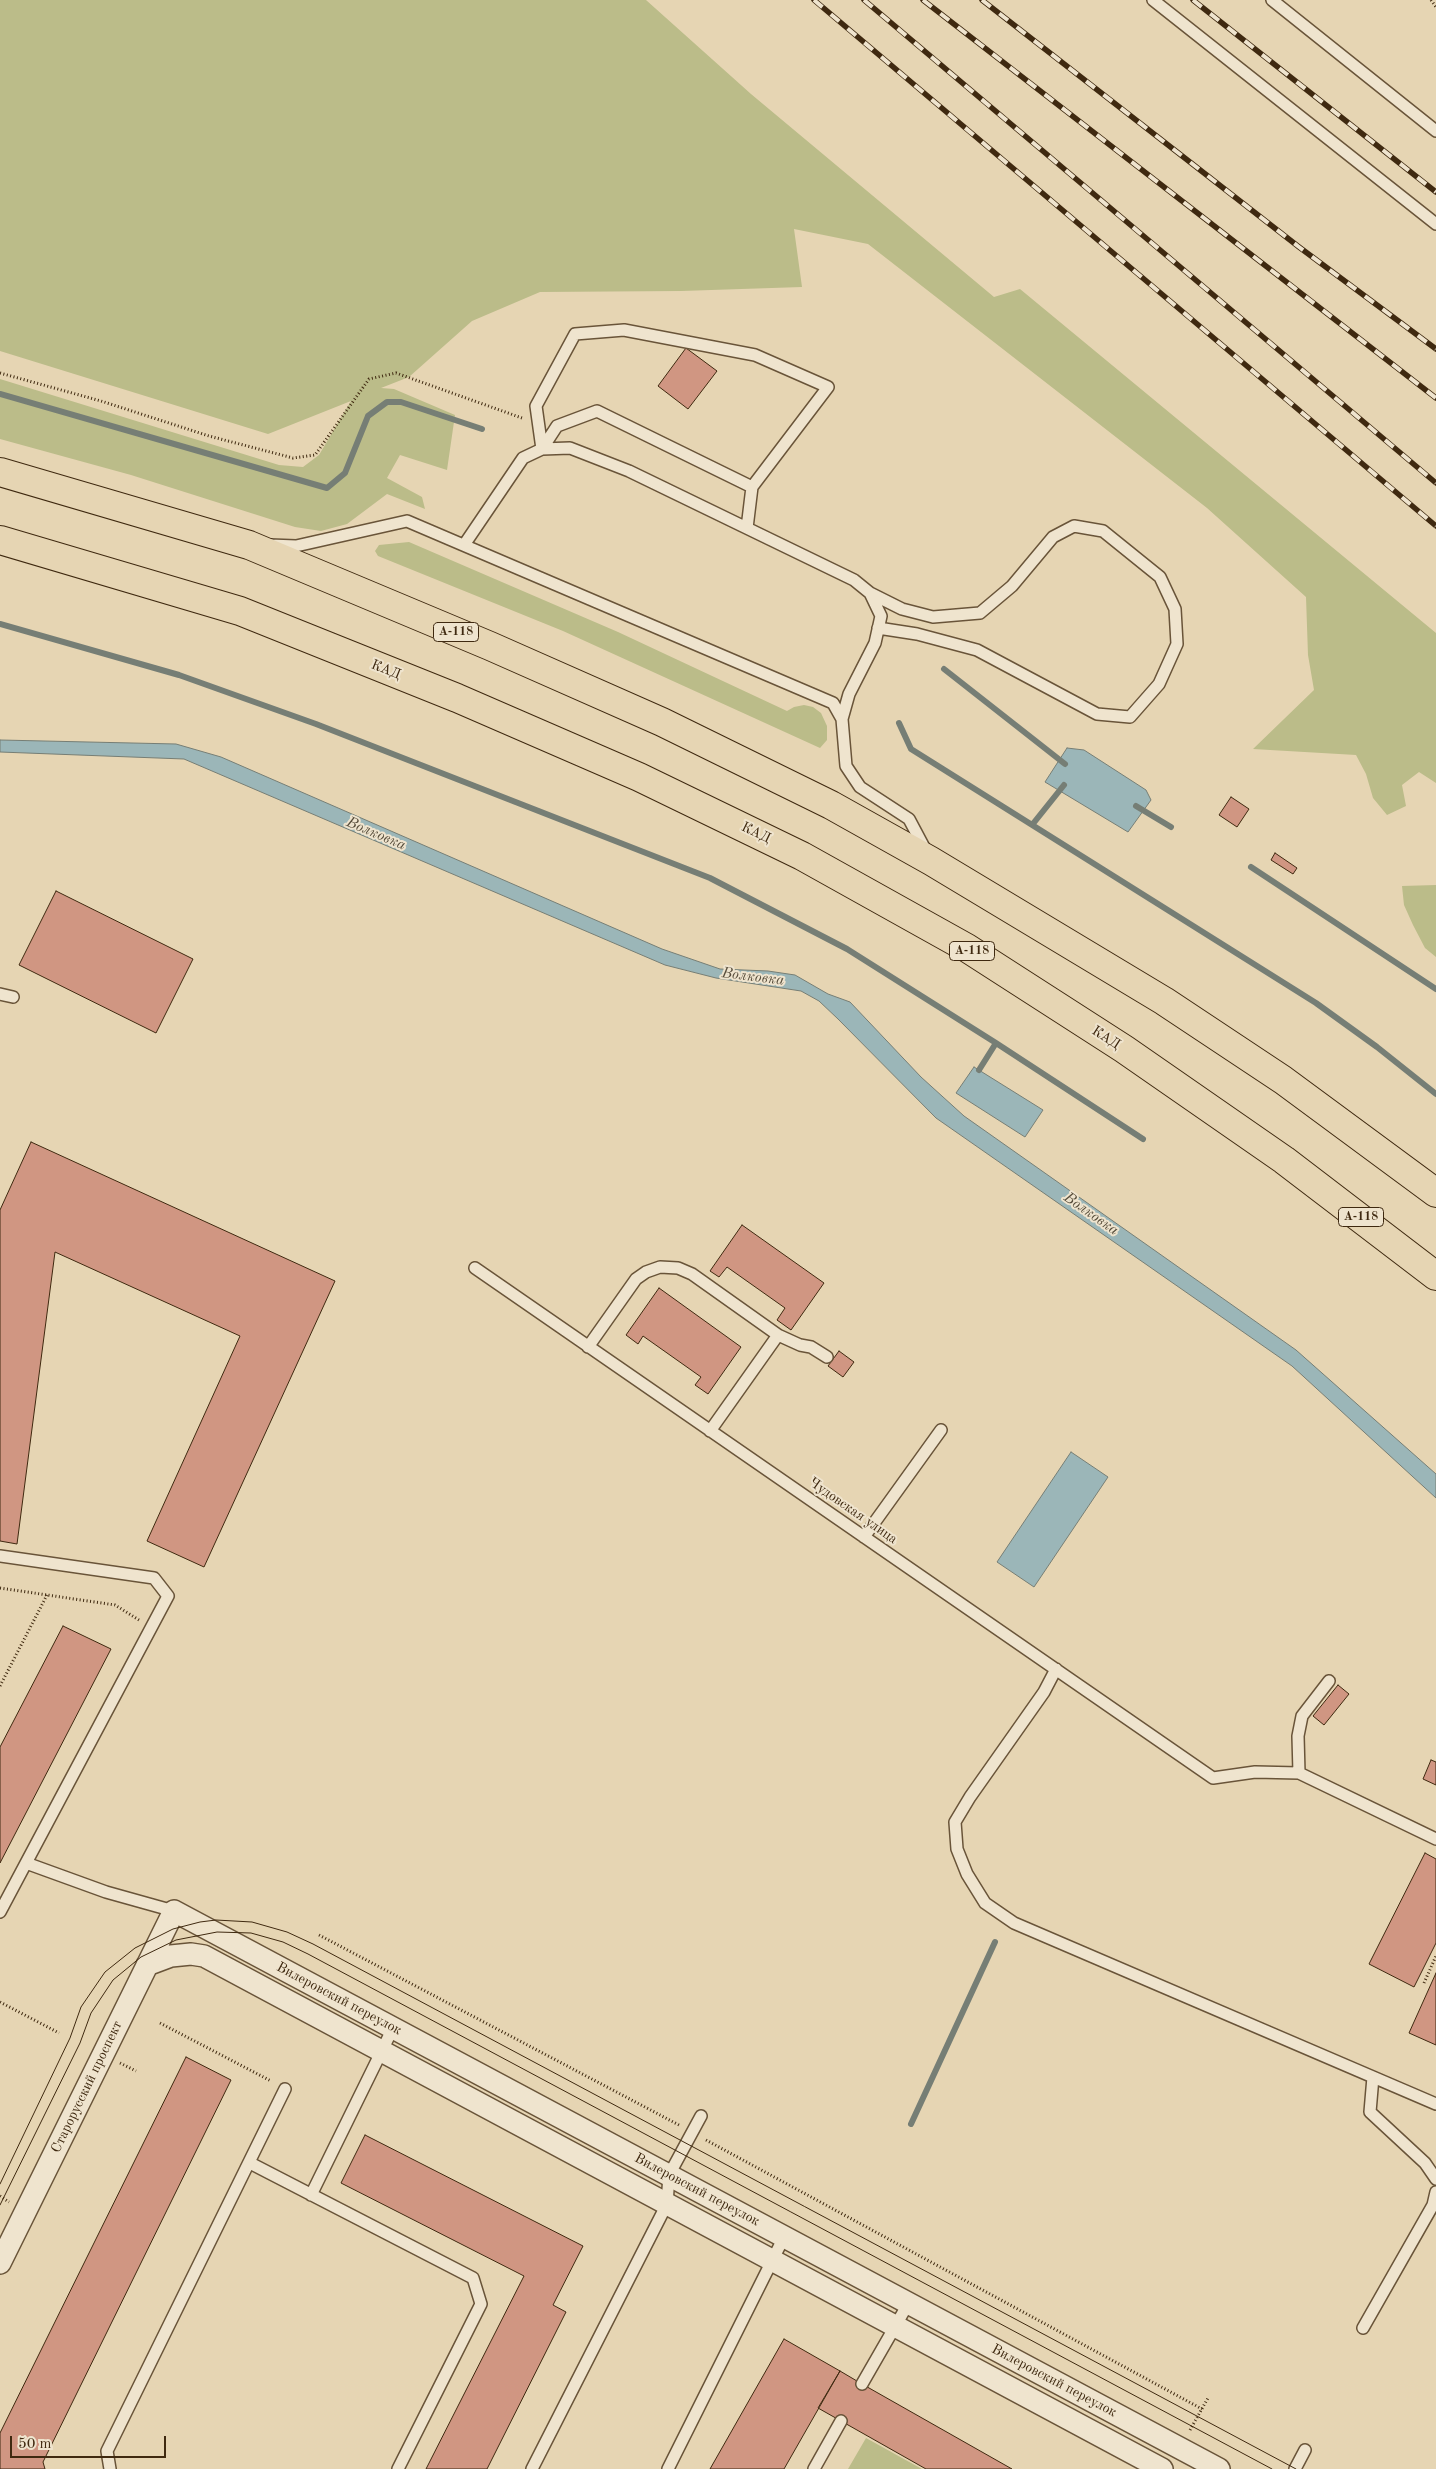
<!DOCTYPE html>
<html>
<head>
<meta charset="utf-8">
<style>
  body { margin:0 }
  #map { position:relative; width:1436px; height:2469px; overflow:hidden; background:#e6d5b3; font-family:"Old Standard TT",serif }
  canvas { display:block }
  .scale { position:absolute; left:10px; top:2436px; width:156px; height:22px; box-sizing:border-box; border:2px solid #3f2910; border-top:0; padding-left:6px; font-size:15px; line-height:18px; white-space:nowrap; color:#3f2910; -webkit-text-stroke:4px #efe4ce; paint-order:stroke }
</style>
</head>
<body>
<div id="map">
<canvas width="1436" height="2469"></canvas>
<div class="scale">50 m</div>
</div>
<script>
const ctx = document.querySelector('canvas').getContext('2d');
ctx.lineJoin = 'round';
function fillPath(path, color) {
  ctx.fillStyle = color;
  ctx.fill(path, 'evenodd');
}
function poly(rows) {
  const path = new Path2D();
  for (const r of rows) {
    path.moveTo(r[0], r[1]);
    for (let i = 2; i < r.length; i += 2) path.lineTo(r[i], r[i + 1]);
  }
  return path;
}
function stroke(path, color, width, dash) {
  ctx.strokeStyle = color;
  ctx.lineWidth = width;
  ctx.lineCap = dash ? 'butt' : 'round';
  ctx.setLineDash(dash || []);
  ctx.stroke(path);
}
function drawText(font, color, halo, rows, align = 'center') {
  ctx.font = font + ' "Old Standard TT",serif';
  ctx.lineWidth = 4;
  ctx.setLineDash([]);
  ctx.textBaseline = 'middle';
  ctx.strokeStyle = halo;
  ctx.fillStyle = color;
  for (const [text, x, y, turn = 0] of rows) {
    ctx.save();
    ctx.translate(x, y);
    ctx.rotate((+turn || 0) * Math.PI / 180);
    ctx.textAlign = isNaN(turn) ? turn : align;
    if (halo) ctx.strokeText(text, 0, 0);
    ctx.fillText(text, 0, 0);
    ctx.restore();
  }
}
fillPath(poly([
  [0,0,646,0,751,94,994,297,1020,289,1436,633,1436,783,1419,772,1402,785,1406,806,1387,815,1373,798,1366,774,1356,755,1253,749,1314,690,1308,655,1306,597,1207,508,868,244,794,229,802,287,681,291,540,292,472,321,409,377,381,388,394,389,455,415,447,470,400,455,387,478,422,497,425,509,387,494,347,524,321,531,295,527,131,475,0,439,0,379,279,465,303,467,319,455,351,401,268,434,0,351],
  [409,542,618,632,787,711,794,707,804,705,813,707,821,713,827,726,827,740,820,748,563,631,378,556,375,551,379,545],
  [1436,885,1436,957,1425,948,1413,925,1404,905,1402,886],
  [866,2438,922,2469,848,2469]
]), '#bbbc89');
const water = poly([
  [0,740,176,744,221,757,662,949,720,969,768,971,795,975,828,994,850,1002,921,1077,964,1116,1296,1350,1436,1474,1436,1498,1292,1366,936,1118,838,1019,819,1001,801,991,716,978,665,965,184,759,0,752,0,740],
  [1067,748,1084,750,1146,790,1151,800,1128,832,1045,782,1067,748],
  [974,1067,1043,1110,1025,1137,956,1093,974,1067],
  [1071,1452,1108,1477,1034,1587,997,1562,1071,1452]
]);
fillPath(water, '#9bb6b8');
stroke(water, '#767e75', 1);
stroke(poly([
  [0,394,327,488,345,473,368,416,387,402,401,402,482,429],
  [0,624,179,675,316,724,710,878,847,949,996,1043,1143,1139],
  [944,669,1065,764],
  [899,723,911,749,1316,1003,1377,1047,1436,1094],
  [1136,806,1171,827],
  [1032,825,1064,785],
  [1251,867,1436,989],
  [979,1070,996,1043],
  [911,2124,995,1942]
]), '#767e75', 6);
const building = poly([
  [686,348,717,371,688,409,658,386,686,348],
  [1231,797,1249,809,1237,827,1219,815,1231,797],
  [1275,853,1297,868,1293,874,1271,860,1275,853],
  [56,891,193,959,156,1033,19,965,56,891],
  [31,1142,335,1281,204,1567,147,1541,240,1336,55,1252,17,1544,0,1541,0,1210,31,1142],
  [742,1225,824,1283,791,1330,777,1320,785,1308,727,1267,719,1277,710,1271,742,1225],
  [659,1288,741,1347,708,1394,695,1385,701,1377,643,1336,638,1344,626,1335,659,1288],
  [839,1351,854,1362,843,1377,828,1366,839,1351],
  [63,1626,111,1649,0,1863,0,1747,63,1626],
  [1338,1685,1349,1694,1324,1725,1313,1716,1338,1685],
  [1431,1760,1436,1762,1436,1785,1423,1779,1431,1760],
  [1425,1853,1436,1859,1436,1943,1414,1987,1369,1964,1425,1853],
  [1436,1973,1436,2045,1409,2033,1436,1973],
  [186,2057,231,2080,43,2462,45,2469,0,2469,0,2433,186,2057],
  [365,2135,583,2246,553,2305,566,2312,487,2469,426,2469,524,2276,341,2183,365,2135],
  [784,2339,840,2371,784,2469,710,2469,784,2339],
  [840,2371,862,2384,1012,2469,926,2469,818,2408,840,2371]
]);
fillPath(building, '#d09682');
stroke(building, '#3f2910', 1);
const service = poly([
  [1153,0,1436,224],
  [1272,0,1436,131],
  [542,449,536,406,575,334,624,330,755,355,828,387,752,487],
  [542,449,557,426,597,411,752,487,747,528],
  [270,545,296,546,407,521,833,703,842,719,846,766,860,787,909,819,926,851],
  [464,545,523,458,542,449,570,448,629,471,854,580,870,593,881,616,875,643,849,694,842,719],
  [870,593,902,609,933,617,980,613,1012,586,1053,537,1074,526,1103,531,1160,577,1175,609,1177,644,1159,684,1130,717,1097,714,977,650,917,634,878,628],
  [0,994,13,997],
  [475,1268,1213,1778,1255,1772,1299,1773,1436,1839],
  [778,1335,800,1345,811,1347,827,1357],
  [588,1347,636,1279,646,1272,660,1267,678,1268,692,1274,778,1335,710,1431],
  [864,1537,941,1430],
  [0,1556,154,1578,168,1596,0,1912],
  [1056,1669,1044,1692,970,1797,955,1822,957,1849,967,1874,985,1903,1014,1923,1436,2104],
  [1299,1773,1298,1736,1302,1716,1329,1681],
  [26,1863,106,1892,174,1911],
  [1373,2077,1370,2112,1425,2163,1436,2179],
  [250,2163,473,2278,481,2304,398,2469],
  [311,2195,393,2028],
  [1363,2328,1433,2205,1436,2192],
  [862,2384,908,2304],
  [110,2469,107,2451,285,2089],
  [532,2469,667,2204,669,2175,701,2116],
  [668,2469,784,2237],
  [814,2469,841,2421],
  [1295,2469,1305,2450]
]);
const minor = poly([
  [147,1965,171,1956,191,1954,204,1956,1162,2469],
  [0,2263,174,1911,1219,2469]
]);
const motorway = poly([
  [0,472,249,545,490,646,662,722,831,805,931,861,1164,1001,1283,1080,1436,1193],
  [0,540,240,611,457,698,639,777,802,856,967,948,1124,1049,1284,1160,1436,1276]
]);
stroke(service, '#695439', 14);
stroke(minor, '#695439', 24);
stroke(motorway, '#3f2910', 30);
stroke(poly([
  [1431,0,1436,7],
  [0,373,101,401,209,436,293,458,315,455,369,379,396,373,522,418],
  [0,1588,115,1605,139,1620],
  [0,1686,47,1595],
  [319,1935,679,2125],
  [1424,1983,1436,1956],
  [0,2002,59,2033],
  [160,2023,271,2081],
  [120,2063,136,2071],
  [706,2140,1202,2409],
  [0,2196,9,2202],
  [1190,2430,1208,2398]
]), '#3f2910', 3, [1, 2.5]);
stroke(service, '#efe4ce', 11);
stroke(minor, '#efe4ce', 21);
stroke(motorway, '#e6d5b3', 28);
stroke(poly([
  [0,2184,70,2038,81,2007,105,1972,135,1948,173,1929,200,1922,216,1920,252,1922,287,1932,313,1944,1296,2469],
  [0,2205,80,2043,91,2013,113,1980,141,1957,176,1940,217,1932,251,1933,283,1942,308,1954,1272,2469]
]), '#3f2910', 1);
const rail = poly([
  [814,0,1436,526],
  [864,0,1436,483],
  [923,0,1436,398],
  [982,0,1299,247,1436,349],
  [1193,0,1436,192]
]);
stroke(rail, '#3f2910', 5.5);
stroke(rail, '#efe4ce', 4, [11]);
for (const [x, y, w] of [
  [456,632,45],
  [972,951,45],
  [1361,1217,45]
]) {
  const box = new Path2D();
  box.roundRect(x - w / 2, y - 9.5, w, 19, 4);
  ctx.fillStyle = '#efe4ce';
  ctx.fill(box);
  stroke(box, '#3f2910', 1);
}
drawText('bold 12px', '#3f2910', null, [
  ["А-118",456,632],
  ["А-118",972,951],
  ["А-118",1361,1217]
]);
drawText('14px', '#3f2910', '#efe4ce', [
  ["КАД",386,670,22],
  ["КАД",756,833,26],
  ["КАД",1106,1038,33],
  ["Чудовская улица",853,1511,35],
  ["Вилеровский переулок",339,1999,28],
  ["Старорусский проспект",87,2087,-64],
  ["Вилеровский переулок",697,2190,28],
  ["Вилеровский переулок",1054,2381,28]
]);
drawText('italic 15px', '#564c3a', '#efe4ce', [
  ["Волковка",376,834,23],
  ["Волковка",753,977,7],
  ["Волковка",1091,1214,35]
]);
</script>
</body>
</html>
